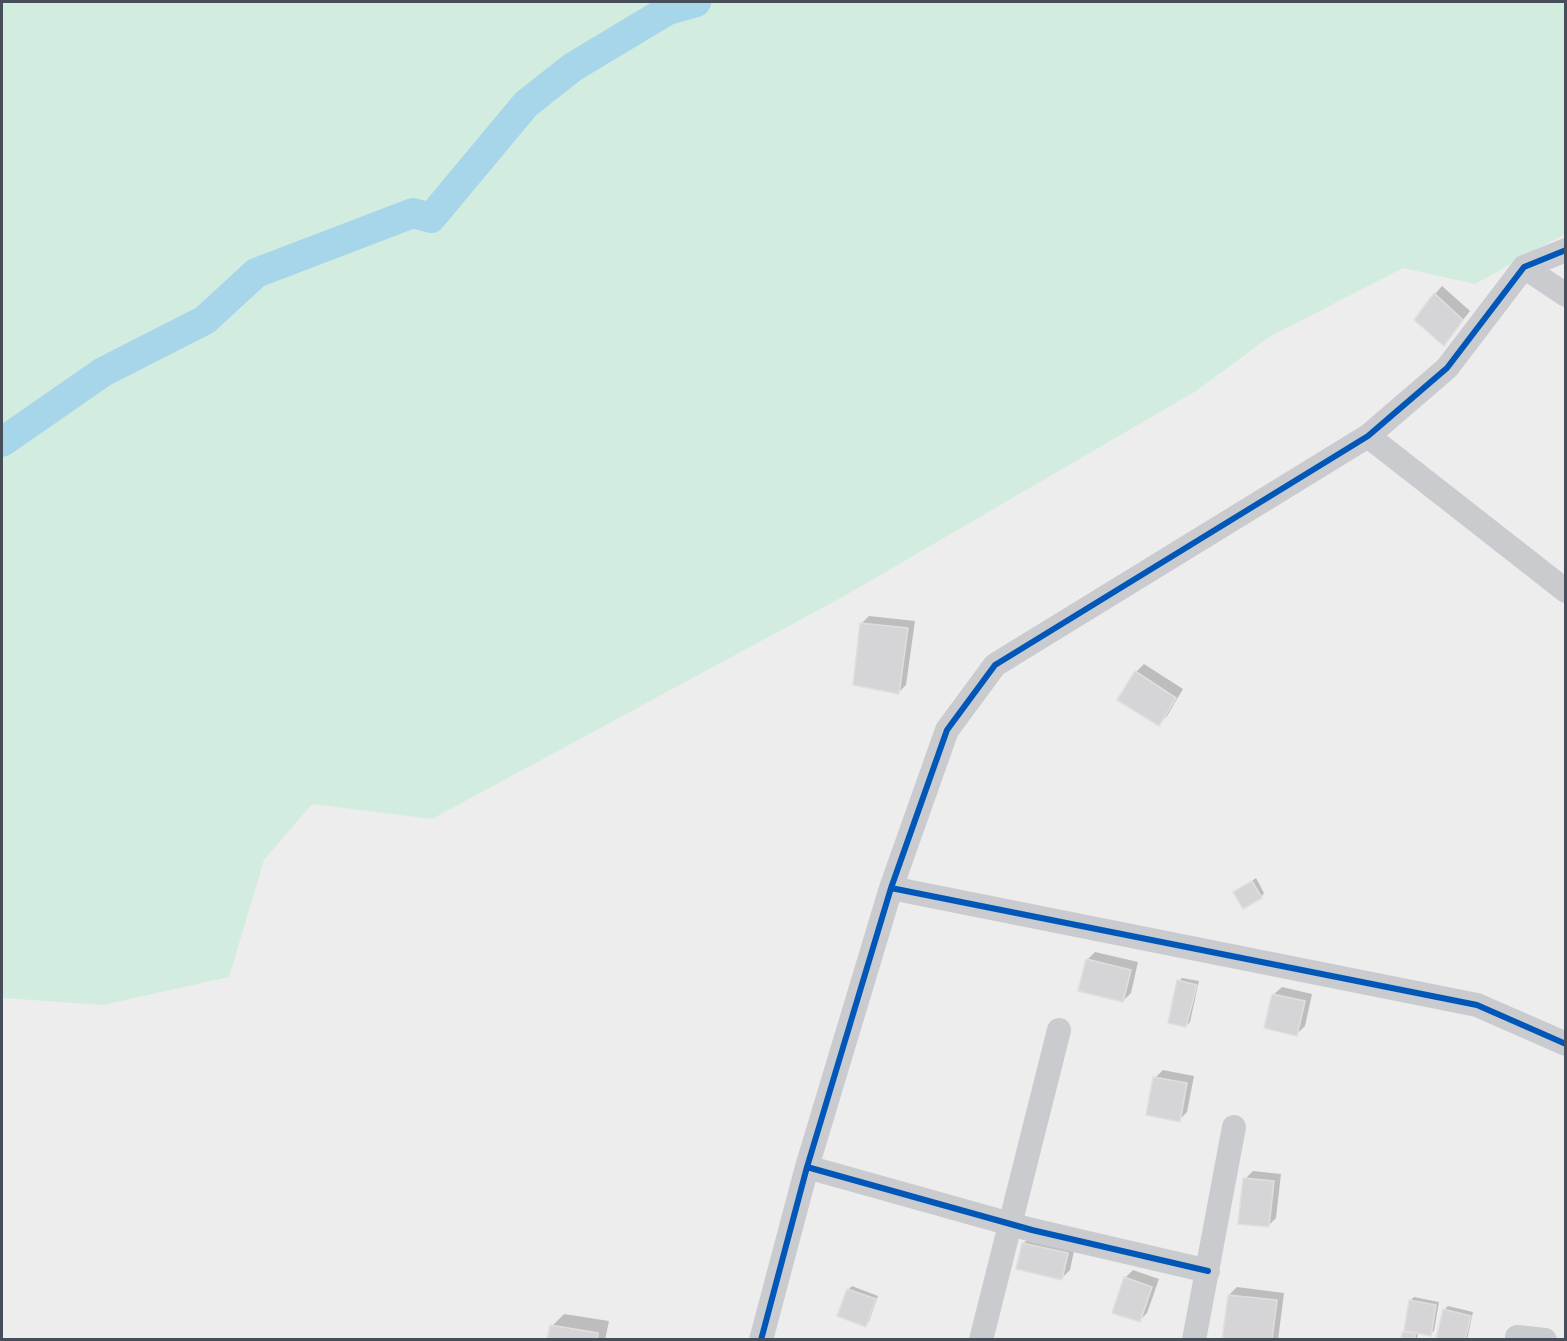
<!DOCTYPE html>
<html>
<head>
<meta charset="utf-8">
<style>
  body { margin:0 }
  #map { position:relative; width:1567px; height:1341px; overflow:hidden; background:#eeeded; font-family:"Nunito Sans",sans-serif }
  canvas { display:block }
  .frame { position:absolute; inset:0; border:3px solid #454e59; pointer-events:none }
</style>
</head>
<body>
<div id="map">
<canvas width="1567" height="1341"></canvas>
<div class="frame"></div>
</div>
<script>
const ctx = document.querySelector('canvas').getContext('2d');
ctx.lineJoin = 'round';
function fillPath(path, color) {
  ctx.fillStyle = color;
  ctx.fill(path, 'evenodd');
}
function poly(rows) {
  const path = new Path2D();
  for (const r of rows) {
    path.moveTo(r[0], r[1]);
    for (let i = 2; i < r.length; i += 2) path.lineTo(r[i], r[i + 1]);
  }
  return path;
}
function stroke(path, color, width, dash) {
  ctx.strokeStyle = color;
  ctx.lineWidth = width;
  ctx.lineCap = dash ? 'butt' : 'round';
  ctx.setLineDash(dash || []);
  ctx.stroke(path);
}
fillPath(poly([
  [2,2,1565,2,1565,234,1475,284,1403,268,1269,337,1196,391,846,595,432,819,312,804,264,860,229,977,103,1005,4,998,2,995]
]), '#d2ecdf');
fillPath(poly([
  [1442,286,1470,311,1444,344,1435,294],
  [869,616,915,621,906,685,898,693,861,624],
  [1144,664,1183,689,1167,716,1159,724,1136,672],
  [1256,878,1264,893,1261,897,1235,892],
  [1095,952,1138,962,1131,993,1123,1001,1087,960],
  [1182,978,1199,981,1190,1022,1186,1026,1179,981],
  [1282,987,1312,994,1305,1026,1297,1034,1274,994],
  [1163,1070,1194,1076,1187,1112,1179,1120,1155,1078],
  [1253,1171,1281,1174,1276,1218,1268,1226,1245,1179],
  [1031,1236,1075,1246,1070,1270,1062,1278,1023,1244],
  [1133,1270,1159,1279,1147,1313,1139,1321,1125,1278],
  [852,1286,878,1296,869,1322,865,1325,848,1290],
  [1237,1287,1284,1293,1278,1340,1224,1340,1229,1295],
  [1414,1297,1439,1302,1434,1331,1430,1334,1418,1332,1417,1340,1403,1340,1410,1301],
  [1448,1306,1473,1312,1467,1340,1438,1340,1444,1310],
  [564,1314,609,1321,605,1340,549,1340,552,1326]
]), '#0003');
stroke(poly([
  [2,442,103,372,205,320,256,273,413,213,431,218,526,104,573,67,668,10,696,2]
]), '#a7d5e9', 30);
const building = poly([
  [1434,293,1463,320,1444,346,1414,320,1434,293],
  [860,623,908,628,899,694,853,685,860,623],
  [1135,671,1176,698,1159,726,1117,700,1135,671],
  [1252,881,1262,898,1243,909,1233,892,1252,881],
  [1086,959,1131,970,1123,1002,1078,991,1086,959],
  [1177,980,1197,985,1186,1027,1168,1023,1177,980],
  [1272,994,1305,1001,1297,1036,1264,1028,1272,994],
  [1153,1077,1187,1083,1180,1122,1146,1115,1153,1077],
  [1243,1178,1274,1181,1269,1227,1238,1224,1243,1178],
  [1022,1243,1068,1253,1062,1280,1016,1269,1022,1243],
  [1124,1277,1152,1287,1140,1322,1112,1313,1124,1277],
  [847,1289,876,1299,866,1327,837,1316,847,1289],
  [1228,1295,1277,1300,1272,1340,1222,1340,1228,1295],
  [1409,1300,1436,1305,1431,1336,1404,1331,1409,1300],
  [1443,1309,1471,1316,1465,1340,1436,1340,1443,1309],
  [550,1325,598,1333,597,1340,547,1340,550,1325],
  [1402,1332,1415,1333,1415,1340,1401,1340,1402,1332]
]);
fillPath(building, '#d5d5d7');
stroke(building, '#dfdfe0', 1.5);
stroke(poly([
  [1524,267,1566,295],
  [1368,436,1566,591],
  [891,888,1477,1005,1566,1044],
  [807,1167,1032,1230,1208,1271],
  [761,1340,807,1167,891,888,947,730,995,665,1368,436,1447,368,1524,267,1566,250],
  [981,1340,1059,1030],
  [1194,1340,1234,1127],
  [1517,1340,1517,1337,1545,1340]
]), '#c9cbce', 24);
stroke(poly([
  [891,888,1477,1005,1566,1044],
  [807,1167,1032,1230,1208,1271],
  [761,1340,807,1167,891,888,947,730,995,665,1368,436,1447,368,1524,267,1566,250]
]), '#0057b8', 6);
</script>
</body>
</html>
